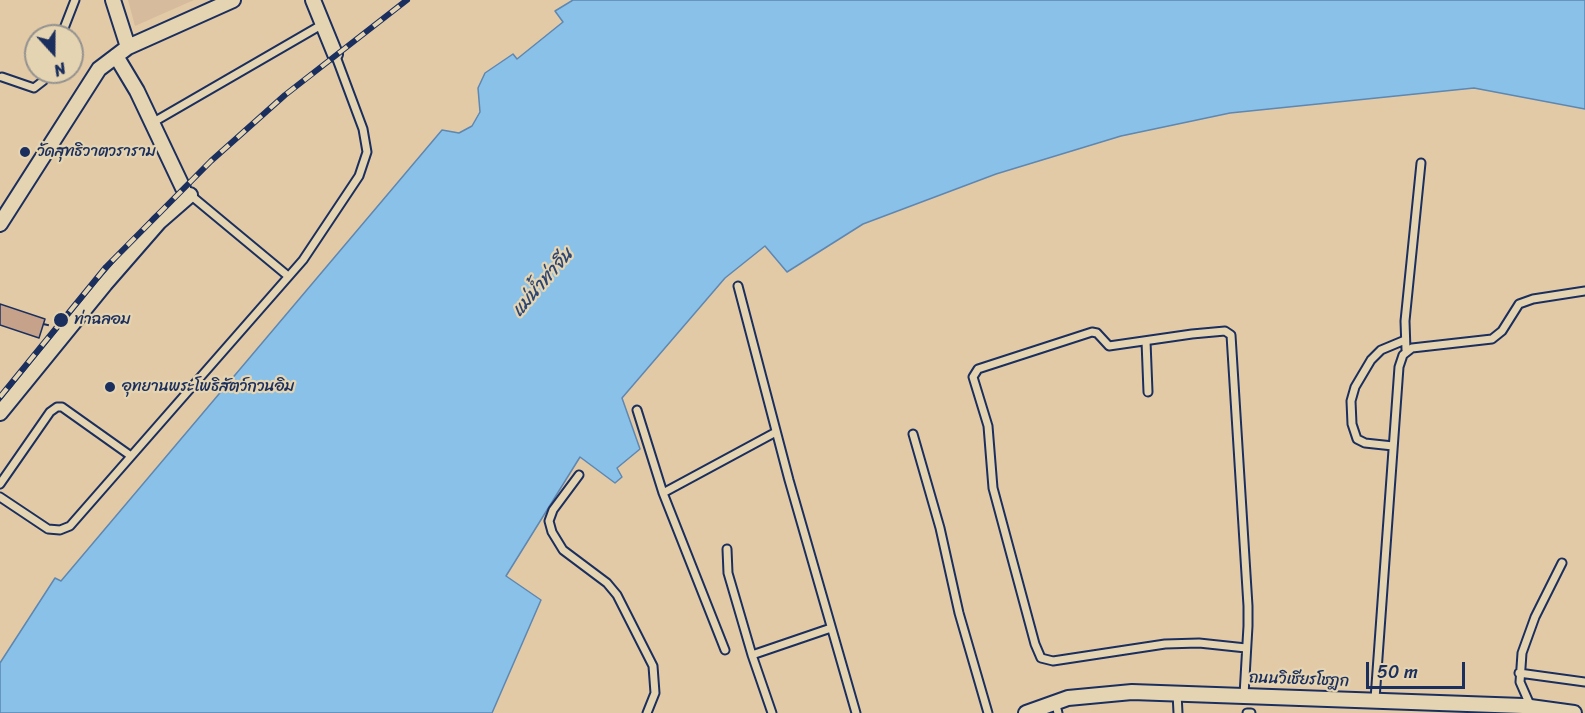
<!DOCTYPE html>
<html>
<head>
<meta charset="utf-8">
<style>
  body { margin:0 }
  #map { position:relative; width:1585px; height:713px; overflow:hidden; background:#e3caa7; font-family:Sriracha,sans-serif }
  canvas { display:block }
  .north { position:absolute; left:24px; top:24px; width:60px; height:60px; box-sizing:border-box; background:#e5d4b1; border:2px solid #949290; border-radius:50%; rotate:159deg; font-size:16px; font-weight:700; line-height:24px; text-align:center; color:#1b2f5e }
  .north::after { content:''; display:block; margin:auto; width:21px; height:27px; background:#1b2f5e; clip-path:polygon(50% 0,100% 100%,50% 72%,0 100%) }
  .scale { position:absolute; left:1366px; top:662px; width:99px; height:27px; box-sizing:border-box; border:3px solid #1b2f5e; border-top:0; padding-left:8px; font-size:18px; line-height:21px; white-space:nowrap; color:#1b2f5e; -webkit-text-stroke:4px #e5d4b1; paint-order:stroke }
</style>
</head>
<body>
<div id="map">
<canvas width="1585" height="713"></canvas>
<div class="north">N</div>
<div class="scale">50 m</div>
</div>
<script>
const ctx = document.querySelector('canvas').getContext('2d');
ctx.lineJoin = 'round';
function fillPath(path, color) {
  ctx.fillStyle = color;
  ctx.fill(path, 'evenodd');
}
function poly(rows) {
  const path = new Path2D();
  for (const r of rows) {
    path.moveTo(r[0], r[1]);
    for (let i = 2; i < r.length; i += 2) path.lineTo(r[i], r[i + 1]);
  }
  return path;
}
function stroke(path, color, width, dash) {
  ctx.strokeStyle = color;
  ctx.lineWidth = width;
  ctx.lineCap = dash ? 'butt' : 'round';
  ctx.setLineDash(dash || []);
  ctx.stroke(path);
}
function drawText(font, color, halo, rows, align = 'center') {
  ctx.font = font + ' Sriracha,"Playpen Sans Thai",sans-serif';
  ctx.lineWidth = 4.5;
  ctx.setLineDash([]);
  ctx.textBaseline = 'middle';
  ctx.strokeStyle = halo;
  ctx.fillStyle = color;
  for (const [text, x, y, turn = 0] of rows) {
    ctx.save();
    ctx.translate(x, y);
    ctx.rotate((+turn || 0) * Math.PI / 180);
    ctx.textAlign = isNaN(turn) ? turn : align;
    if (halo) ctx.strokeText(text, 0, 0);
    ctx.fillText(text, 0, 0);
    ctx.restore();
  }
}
fillPath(poly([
  [128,0,194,0,135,26]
]), '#d7bb9d');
const water = poly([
  [573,0,1585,0,1585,109,1474,88,1230,113,1121,136,996,174,863,224,787,272,765,246,725,278,622,398,640,449,617,468,622,477,615,483,580,457,506,576,541,600,492,713,0,713,0,663,55,578,61,581,442,130,459,133,472,126,480,112,478,88,485,73,513,54,517,59,563,22,555,11,573,0]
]);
fillPath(water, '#8ac1e8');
stroke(water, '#5e87b1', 1.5);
const building = poly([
  [0,304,45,319,39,338,0,325,0,304]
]);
fillPath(building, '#c7a28a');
stroke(building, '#1b2f5e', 1.5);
const service = poly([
  [61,36,75,0],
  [2,77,34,88,43,81,47,72],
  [152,123,323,24],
  [188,193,288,276],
  [738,286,789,480,856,713],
  [1146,341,1148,392],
  [1406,350,1405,321,1421,163],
  [637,410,663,493],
  [913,434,940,528,959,613,988,713],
  [1393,446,1365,443,1357,439,1352,424,1351,401,1355,387,1371,360,1381,350,1405,340],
  [579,475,553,510,549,521,552,532,563,550,607,583,617,595,653,666,655,693,647,713],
  [0,484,50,412,57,407,62,407,131,456],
  [0,497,48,529,60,530,70,526,303,260,359,176,367,152,363,129,335,54],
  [727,549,728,573,752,655],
  [725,650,663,493,776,432],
  [1519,673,1585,682],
  [1177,693,1178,713],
  [1244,695,1248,626,1248,606,1231,335,1225,331,1192,334,1109,346,1097,333,1092,332,978,369,973,377,988,426,993,488,1035,644,1041,658,1053,661,1165,644,1199,643,1246,648],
  [1375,699,1399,367,1403,355,1412,348,1492,339,1502,331,1519,304,1533,299,1585,291],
  [1055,701,1058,713],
  [1531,707,1520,682,1522,653,1535,617,1562,563],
  [772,713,752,655,831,628],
  [1247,713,1251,713]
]);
const minor = poly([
  [113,0,128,47],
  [313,0,335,54],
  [116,56,137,91,183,188],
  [0,224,99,69,128,47,233,0],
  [0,413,105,284,159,222,190,195],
  [1026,713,1068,698,1132,692,1523,706,1574,713]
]);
stroke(service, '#1b2f5e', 11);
stroke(minor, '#1b2f5e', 18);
stroke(poly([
  [43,324,52,326]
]), '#1b2f5e', 2, [6, 4.5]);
stroke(service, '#e5d4b1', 7);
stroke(minor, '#e5d4b1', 14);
const rail = poly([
  [0,397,106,267,211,161,285,95,407,0]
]);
stroke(rail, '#1b2f5e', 6);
stroke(rail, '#e5d4b1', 4, [11]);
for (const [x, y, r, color] of [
  [25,152,6,"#1b2f5e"],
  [61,320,8,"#1b2f5e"],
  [110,387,6,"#1b2f5e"]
]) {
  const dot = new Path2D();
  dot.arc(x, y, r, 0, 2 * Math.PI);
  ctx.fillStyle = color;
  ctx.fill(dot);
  stroke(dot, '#e5d4b1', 2);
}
drawText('16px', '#1b2f5e', '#e5d4b1', [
  ["วัดสุทธิวาตวราราม",37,152],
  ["ท่าฉลอม",74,320],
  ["อุทยานพระโพธิสัตว์กวนอิม",122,387]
], 'left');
drawText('16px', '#1b2f5e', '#e5d4b1', [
  ["ถนนวิเชียรโชฎก",1299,680,2]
]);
drawText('italic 18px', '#2c4573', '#e5d4b1', [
  ["แม่น้ำท่าจีน",543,283,-49]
]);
</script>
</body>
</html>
